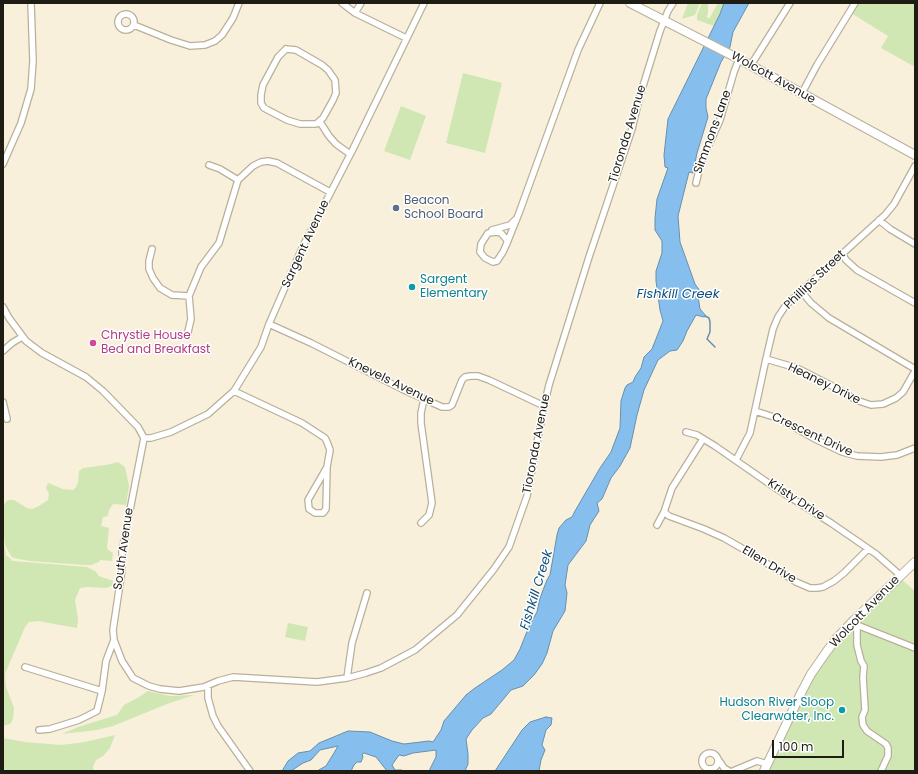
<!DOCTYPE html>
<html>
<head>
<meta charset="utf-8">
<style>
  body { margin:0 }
  #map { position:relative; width:918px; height:774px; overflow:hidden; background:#f8f0da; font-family:Poppins,sans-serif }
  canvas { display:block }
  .frame { position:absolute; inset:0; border:4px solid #1f1c14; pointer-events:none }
  .scale { position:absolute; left:772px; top:740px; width:72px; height:18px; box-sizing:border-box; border:2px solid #1f1c14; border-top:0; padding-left:5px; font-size:12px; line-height:14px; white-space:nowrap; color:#1f1c14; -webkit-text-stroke:3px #fff; paint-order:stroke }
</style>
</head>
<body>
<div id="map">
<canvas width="918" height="774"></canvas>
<div class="frame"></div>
<div class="scale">100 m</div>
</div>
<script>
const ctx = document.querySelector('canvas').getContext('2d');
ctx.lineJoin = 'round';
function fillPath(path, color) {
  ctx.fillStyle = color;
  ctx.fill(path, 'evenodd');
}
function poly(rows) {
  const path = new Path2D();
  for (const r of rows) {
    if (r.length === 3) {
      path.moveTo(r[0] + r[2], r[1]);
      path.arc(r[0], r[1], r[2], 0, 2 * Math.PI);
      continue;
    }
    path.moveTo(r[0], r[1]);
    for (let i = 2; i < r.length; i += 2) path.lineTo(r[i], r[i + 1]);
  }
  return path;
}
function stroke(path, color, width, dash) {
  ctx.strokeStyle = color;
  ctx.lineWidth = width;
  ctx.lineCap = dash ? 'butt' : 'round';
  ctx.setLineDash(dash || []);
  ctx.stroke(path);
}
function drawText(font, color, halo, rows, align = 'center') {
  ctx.font = font + ' Poppins,sans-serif';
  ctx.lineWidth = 3;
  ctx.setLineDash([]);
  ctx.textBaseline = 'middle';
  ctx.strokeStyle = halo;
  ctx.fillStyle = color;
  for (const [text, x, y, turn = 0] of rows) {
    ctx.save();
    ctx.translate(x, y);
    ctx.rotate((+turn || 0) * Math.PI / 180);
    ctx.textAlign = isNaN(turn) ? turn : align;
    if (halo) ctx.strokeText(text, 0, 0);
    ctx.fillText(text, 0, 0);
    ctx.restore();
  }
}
fillPath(poly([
  [688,3,700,3,695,15,682,19],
  [702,3,708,3,708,13,707,17,709,19,718,3,724,3,720,14,714,26,697,20,697,15],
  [858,3,915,3,915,67,881,48,888,36,851,13],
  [463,73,502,83,485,153,446,143],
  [401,106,426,116,410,160,384,151],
  [118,462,125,467,129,486,126,505,113,504,109,510,108,516,103,517,101,526,109,528,107,547,108,550,113,553,112,561,100,560,99,562,91,565,84,565,30,561,14,558,11,556,5,545,4,536,3,507,5,503,8,500,14,500,27,508,32,509,39,506,48,500,49,494,46,488,48,483,63,489,73,490,76,487,78,482,79,471,83,468,106,465],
  [3,539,6,555,13,561,87,567,95,571,99,576,113,581,113,585,107,588,87,587,80,588,75,600,78,619,77,628,38,621,29,622,25,627,5,674,6,687,14,708,13,719,10,724,3,726],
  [901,579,915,591,915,771,768,771,823,658,840,638],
  [288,623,308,627,305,641,285,637],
  [148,691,170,696,194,695,167,704,113,726,97,730,62,734,78,727,117,715,124,705,139,697],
  [115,735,110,748,103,756,96,760,93,767,94,771,3,771,3,738,25,742,61,745,85,742]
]), '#d0e7b3');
const water = poly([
  [724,3,749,3,733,32,730,47,721,62,706,99,706,108,708,117,697,153,693,173,689,172,678,216,680,242,695,284,700,291,698,296,700,309,706,316,704,317,696,315,687,331,683,341,677,350,670,351,658,360,644,390,637,415,630,448,620,466,611,478,602,499,597,503,599,511,590,525,586,541,568,565,565,585,567,593,565,611,553,631,547,653,542,664,534,675,523,686,511,690,491,714,483,718,472,730,466,739,468,754,468,764,465,771,429,771,436,757,436,750,413,753,404,756,399,755,392,765,395,770,402,770,403,771,387,771,376,757,364,753,362,754,363,757,361,762,357,762,354,765,351,771,317,771,326,766,334,753,338,746,320,750,311,760,303,763,291,771,282,771,288,761,298,753,310,751,319,743,348,731,370,732,392,741,404,744,429,741,433,742,441,730,444,721,466,695,475,688,502,670,514,660,520,649,530,624,537,612,540,598,547,580,550,575,557,535,559,528,566,520,572,517,575,511,600,468,611,452,620,428,621,401,625,388,627,385,633,382,635,377,641,368,644,357,652,349,663,321,660,310,656,281,656,271,662,253,662,241,655,230,655,218,657,199,668,168,665,167,664,155,668,119,720,14,724,3],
  [546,717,552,718,551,725,546,730,542,745,545,750,541,760,539,771,495,771,522,730,530,722,546,717]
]);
fillPath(water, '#86bfee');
stroke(water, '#678ead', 1);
stroke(poly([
  [705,316,709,318,710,322,710,332,707,339,715,347]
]), '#678ead', 1.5);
const street = poly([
  [342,3,355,13,406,38],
  [355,13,361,3],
  [126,22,8],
  [134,25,171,40,190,46,205,45,215,41,222,35,233,18,239,3],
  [286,49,296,50,322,65,328,70,335,80,336,93,333,100,323,118,316,124,300,124,287,120,264,108,261,103,261,95,263,85,278,57,286,49],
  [751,65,790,3],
  [802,93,817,65,855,3],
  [320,122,329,136,336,144,350,154],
  [3,164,21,123,31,89,33,61,31,3],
  [209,165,220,169,238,180],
  [696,183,701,162,720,120,734,72,739,59],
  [879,220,890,229,915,244],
  [492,230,510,225,515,220],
  [507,243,507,240,501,233,497,232,488,233,481,244,480,252,485,258,493,262,497,261,503,252,507,243,519,213,578,50,600,3],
  [152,249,149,261,149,269,153,278,160,288,172,295,189,296,201,267,219,243,238,180,253,166,261,162,268,161,277,163,330,192],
  [842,254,846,260,857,270,915,303],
  [801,291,811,303,829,318,915,369],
  [3,307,9,318,26,341,42,353,86,377,103,391,138,427,144,438,122,551,122,570,113,630,114,640,122,661,133,678,149,686,160,689,179,691,204,687,218,681,233,677,317,682,347,678,366,673,381,668,415,650,457,615,494,569,509,547,527,496,544,406,549,385,589,257,632,129,639,99,660,31,668,11,673,3],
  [269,324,311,343,402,389,442,407,449,407,452,405,462,380,465,377,471,376,478,376,489,380,544,406],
  [187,336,191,319,189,296],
  [3,351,12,343,22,337],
  [766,359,797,368,838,389,856,400,871,405,883,404,896,398,903,392,915,371],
  [234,391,302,423,325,438,327,442,330,450,327,467],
  [3,402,7,419],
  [755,411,780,419,817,440,842,452,857,456,881,457,897,455,915,448],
  [686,432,697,435,715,446,774,487,831,523,876,554,900,575],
  [144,438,151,438,171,432,208,414,234,391,261,347,269,324,303,246,353,149,424,3],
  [736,460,750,433,766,359,773,329,778,317,786,305,885,215,894,204,915,166],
  [327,467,326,509,323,513,315,513,309,509,308,500,327,467],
  [664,512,669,516,704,529,724,538,752,554,796,582,810,588,817,588,823,587,834,581,844,573,868,549],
  [421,523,429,515,432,503,421,423,421,413,424,399],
  [657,525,664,512,672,488,703,439],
  [854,620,857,625,857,645,861,661,864,666,863,677,865,710,862,717,863,725,867,731,886,744,888,748,888,756,881,771],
  [857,625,915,648],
  [25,667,102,691],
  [347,678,352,643,367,593],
  [208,686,208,698,213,716,218,726,250,771],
  [39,730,50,729,79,720,97,711,102,691,106,661,114,640],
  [710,761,8],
  [718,759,724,768,729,771],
  [733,771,757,761,767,764]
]);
const secondary = poly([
  [630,3,739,59,915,155],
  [764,771,802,691,811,674,827,651,836,639,854,620,915,562]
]);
stroke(street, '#b8b09b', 8);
stroke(secondary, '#b8b09b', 10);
stroke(street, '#fff', 5.5);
stroke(secondary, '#fff', 8);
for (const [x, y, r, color] of [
  [396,208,4,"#5c6f8a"],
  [412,287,4,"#0f9aa8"],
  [93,343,4,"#d1479c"],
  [842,710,4,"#0f9aa8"]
]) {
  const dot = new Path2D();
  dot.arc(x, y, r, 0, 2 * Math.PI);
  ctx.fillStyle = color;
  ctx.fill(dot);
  stroke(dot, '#fff', 1.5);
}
drawText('12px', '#1f1c14', '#fff', [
  ["Wolcott Avenue",773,78,29],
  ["Simmons Lane",713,132,-70],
  ["Tioronda Avenue",628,134,-73],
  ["Sargent Avenue",306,244,-65],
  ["Phillips Street",815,280,-44],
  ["Knevels Avenue",391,382,26],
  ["Heaney Drive",824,384,26],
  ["Crescent Drive",812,435,25],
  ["Tioronda Avenue",537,444,-79],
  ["Kristy Drive",796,500,33],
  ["South Avenue",124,549,-82],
  ["Ellen Drive",769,565,31],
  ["Wolcott Avenue",865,612,-46]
]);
drawText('12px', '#4e5e75', '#fff', [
  ["Beacon",404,201],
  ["School Board",404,215]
], 'left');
drawText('12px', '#0d838f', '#fff', [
  ["Sargent",420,280],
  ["Elementary",420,294],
  ["Hudson River Sloop",834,703,"right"],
  ["Clearwater, Inc.",834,717,"right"]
], 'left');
drawText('12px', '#b23c85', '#fff', [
  ["Chrystie House",101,336],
  ["Bed and Breakfast",101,350]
], 'left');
drawText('italic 13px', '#10517e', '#fff', [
  ["Fishkill Creek",678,295],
  ["Fishkill Creek",537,590,-73]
]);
</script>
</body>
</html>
